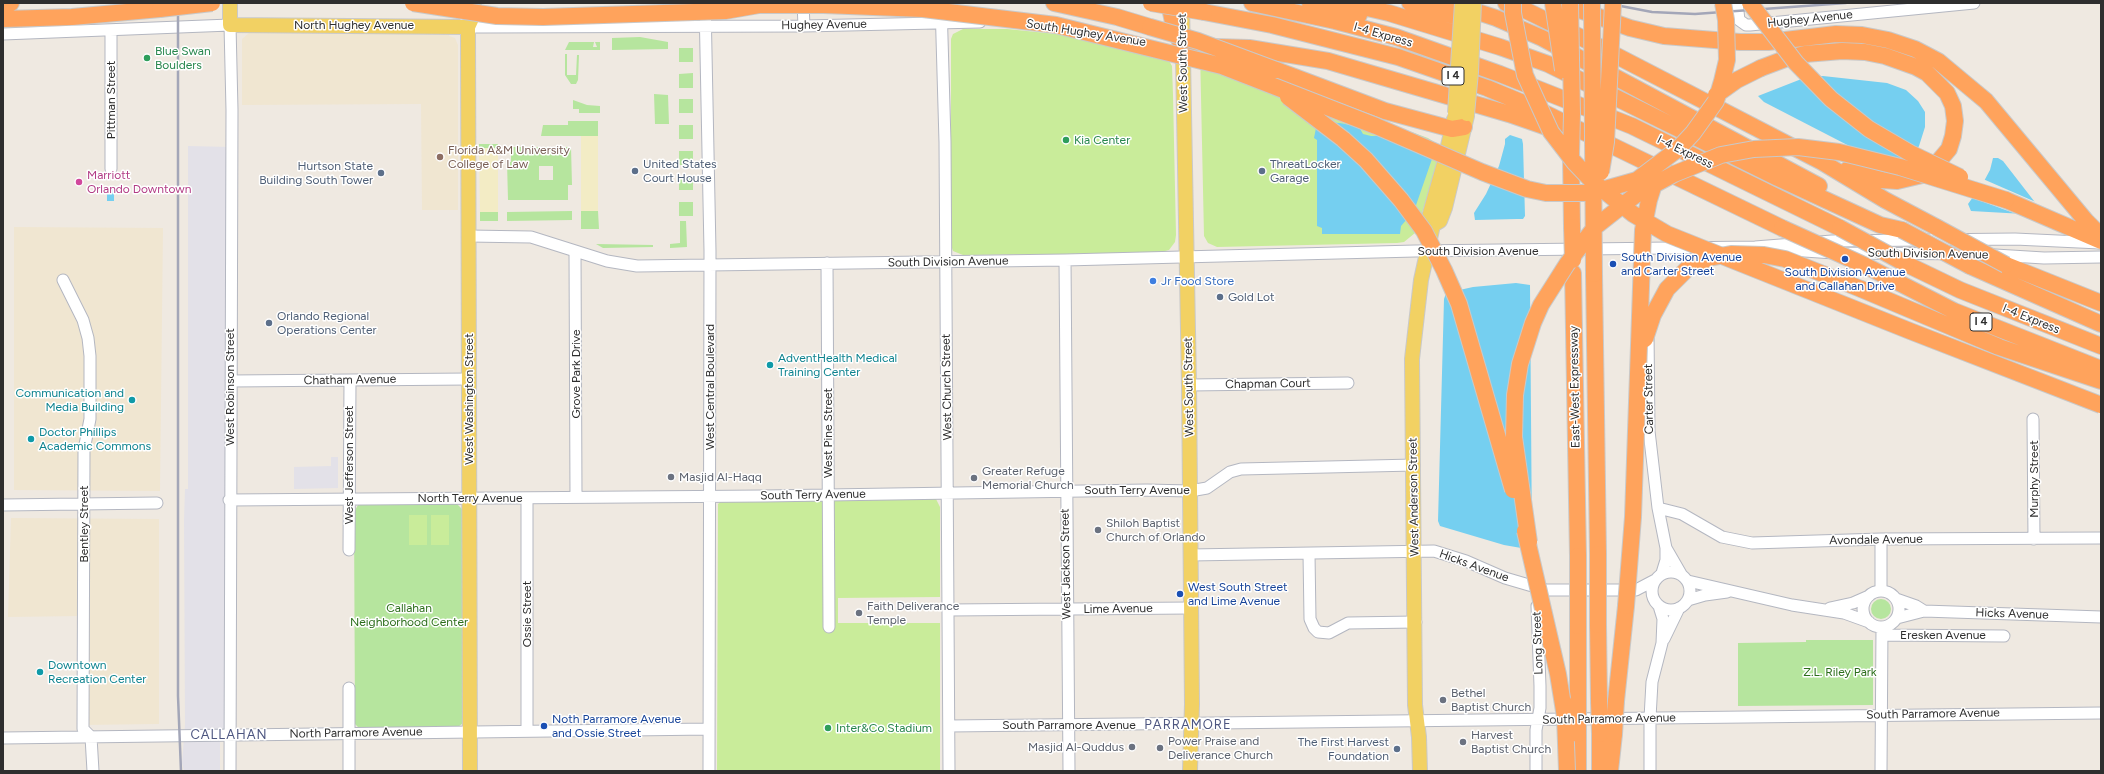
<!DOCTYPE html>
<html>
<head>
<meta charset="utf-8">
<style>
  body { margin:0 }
  #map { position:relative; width:2104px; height:774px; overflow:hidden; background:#efe9e1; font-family:Figtree,sans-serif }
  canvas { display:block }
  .frame { position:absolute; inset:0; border:4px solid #2e2e2e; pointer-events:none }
</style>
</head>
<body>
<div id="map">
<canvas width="2104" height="774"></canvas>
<div class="frame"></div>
</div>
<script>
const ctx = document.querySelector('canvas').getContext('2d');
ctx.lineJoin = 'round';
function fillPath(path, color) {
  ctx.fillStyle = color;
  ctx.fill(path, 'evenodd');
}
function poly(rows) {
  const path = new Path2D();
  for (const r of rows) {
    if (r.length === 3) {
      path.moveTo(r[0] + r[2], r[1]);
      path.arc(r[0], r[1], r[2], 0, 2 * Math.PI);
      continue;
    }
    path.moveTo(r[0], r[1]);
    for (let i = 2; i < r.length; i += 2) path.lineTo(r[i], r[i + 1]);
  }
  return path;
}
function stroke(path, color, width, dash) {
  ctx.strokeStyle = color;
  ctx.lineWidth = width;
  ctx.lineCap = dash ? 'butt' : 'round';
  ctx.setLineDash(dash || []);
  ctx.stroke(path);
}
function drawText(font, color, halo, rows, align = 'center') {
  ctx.font = font + ' Figtree,sans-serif';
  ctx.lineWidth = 3;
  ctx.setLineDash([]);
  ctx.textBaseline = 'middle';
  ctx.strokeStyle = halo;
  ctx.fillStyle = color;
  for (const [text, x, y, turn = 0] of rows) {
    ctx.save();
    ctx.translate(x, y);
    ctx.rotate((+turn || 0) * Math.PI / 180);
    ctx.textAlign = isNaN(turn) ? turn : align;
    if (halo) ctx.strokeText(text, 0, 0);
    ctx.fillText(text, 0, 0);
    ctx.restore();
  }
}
fillPath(poly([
  [188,146,231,147,228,735,220,736,220,771,184,771,182,763,185,725,184,520,185,489,188,489],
  [331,457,338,457,338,488,294,489,294,467,331,466]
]), '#e3e1e8');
fillPath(poly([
  [249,33,450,34,449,36,455,38,458,45,458,210,422,210,421,104,242,105,242,39],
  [14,227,163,228,160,491,14,490],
  [11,518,159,519,159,724,79,725,80,616,8,617]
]), '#f0e6d1');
fillPath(poly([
  [640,37,668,42,668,49,612,50,612,38],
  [569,42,594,42,593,47,597,47,595,42,600,42,600,50,565,50],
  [679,48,693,48,693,62,679,62],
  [565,54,567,54,567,75,576,75,577,55,579,55,578,80,576,84,571,84,565,75],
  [693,73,693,88,679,88,679,74],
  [654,94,668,95,669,124,655,124],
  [679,99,693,99,693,113,679,113],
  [573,100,587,105,600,106,600,113,579,113,579,109,573,109],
  [568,121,598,121,598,136,541,136,543,125,568,125],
  [679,125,693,125,693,139,679,139],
  [479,144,498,144,498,148,479,148],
  [511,147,571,147,572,185,568,185,568,200,508,200,507,162,511,162],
  [539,166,553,166,553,180,539,180],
  [679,151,693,151,693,165,679,165],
  [679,176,693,176,693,190,679,190],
  [679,202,693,202,693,216,679,216],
  [572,211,572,220,507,221,507,212],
  [581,211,598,211,599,229,581,229],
  [480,212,498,212,498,221,480,221],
  [680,221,686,221,687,247,670,248,670,244,680,243],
  [596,244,653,245,653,247,603,248],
  [362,504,457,504,463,510,463,723,457,728,360,729,355,724,354,512,358,505],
  [1881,609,10],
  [1806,640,1873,640,1873,705,1738,706,1738,643,1806,642]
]), '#b6e59e');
fillPath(poly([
  [581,136,598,136,598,211,581,211],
  [479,148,498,148,498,212,480,212]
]), '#f3ecc5');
fillPath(poly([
  [963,29,1007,29,1056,34,1168,59,1172,66,1173,95,1176,235,1175,242,1169,250,1158,253,963,255,953,251,951,245,951,39,953,34],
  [1200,50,1273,77,1326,101,1428,138,1434,142,1438,152,1436,172,1415,233,1404,242,1397,243,1217,247,1208,243,1204,236],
  [936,499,940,507,940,597,838,598,838,623,940,623,940,771,717,771,718,504,721,501,729,501],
  [409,515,427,515,427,545,409,545],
  [431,515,449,515,449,545,431,545]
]), '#c9ec9a');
fillPath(poly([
  [1823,76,1887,83,1906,90,1918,101,1925,112,1925,127,1919,146,1910,162,1907,165,1857,150,1764,102,1758,96,1804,78],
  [1323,122,1340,123,1359,127,1363,134,1371,136,1386,136,1428,153,1432,159,1414,211,1401,226,1400,234,1322,234,1322,228,1317,226,1317,140,1314,138,1316,128],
  [1510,135,1522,139,1523,144,1525,216,1523,219,1517,219,1475,220,1474,213,1486,194,1499,166,1505,144,1505,139],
  [1993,158,1998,158,2003,161,2034,201,2037,206,2024,214,1971,211,1968,204,1983,183,1990,170],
  [107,187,114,187,114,201,107,201],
  [1516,283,1530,285,1532,544,1527,549,1504,545,1440,526,1438,521,1444,299,1446,293,1473,287]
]), '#75cff0');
fillPath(poly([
  [1983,179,2038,203,2039,206,2022,216,1970,197]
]), '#efe9e1');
const minor = poly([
  [705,3,710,251,709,771],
  [803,3,804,26],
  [941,3,945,142,949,771],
  [1737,3,1739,20,1746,25,1750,25,1974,3],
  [466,20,468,27,483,27,804,26,980,22],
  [111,30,111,169],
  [3,34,230,25,232,110,230,771],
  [469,236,531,237,607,261,637,266,1065,260,1415,251,1755,247,1832,241,2015,239,2100,243],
  [1790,250,1834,253,1979,254,2044,258,2101,257],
  [575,251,576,497],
  [1065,260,1069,771],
  [827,263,829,627],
  [63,280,83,320,88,338,90,356,90,419,84,450,83,729,91,737,93,771],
  [1648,331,1649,431,1658,508,1666,548,1666,560,1662,573],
  [231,381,469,379],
  [1189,385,1348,383],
  [2033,419,2034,539],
  [527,498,527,731],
  [229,500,764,496,1147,490,1190,491,1207,488,1230,472,1241,469,1414,465],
  [3,505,157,503],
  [1658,508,1682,514,1722,537,1752,543,1881,539,2101,538],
  [1881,539,1881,591],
  [1666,548,1681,574],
  [349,550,350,381],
  [1309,554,1310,619,1314,628,1318,632,1329,633,1348,623,1416,622],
  [1190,555,1434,551,1466,561,1505,578,1546,590,1636,590,1655,580],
  [1671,591,19],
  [1688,581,1792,605,1844,613,1869,622],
  [1881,609,18],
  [1896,599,1916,606,1924,611],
  [1688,600,1705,595,1727,592],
  [1830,608,1853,603,1869,596],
  [949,610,1191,608],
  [1897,618,1924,611,2101,617],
  [1882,635,2004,636],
  [1664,639,1679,608],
  [349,688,349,771],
  [949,726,2101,713],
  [3,738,709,729],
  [1536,771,1536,730,1540,708,1540,686,1537,606],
  [1650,771,1650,718,1652,682,1662,643,1663,619,1659,606],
  [1881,771,1882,627]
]);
const major = poly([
  [230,3,230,25,468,27],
  [1182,3,1189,385,1192,704,1190,771],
  [1433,225,1440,221,1445,208,1467,116],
  [470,771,468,27,474,14,474,3],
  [1420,771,1419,737,1415,705,1412,359,1421,280,1433,225,1429,217,1444,164,1454,119]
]);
const highway = poly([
  [3,3,11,3],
  [1054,3,1117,17,1150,27],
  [1169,3,1174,27,1182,46,1249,48,1328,61,1509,114,1558,131],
  [1252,3,1335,21,1396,37,1500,74,1632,126,1840,228],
  [1310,3,1359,15],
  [1346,3,1389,13,1500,47,1548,64,1778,178,1880,225,1902,230],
  [1410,3,1468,20],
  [1450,3,1496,18,1542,38,1819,186],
  [1506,3,1527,11,1582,38,1822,162,1885,200,1936,227],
  [1560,3,1630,28,1664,36,1740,42,1768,42,1836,34,1862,35,1888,40,1915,49,1938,61,1986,101,2086,221,2101,236],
  [1204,12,1272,25,1331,40,1398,57,1487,88,1528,105,1782,228],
  [3,19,72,17,160,9],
  [1761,68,1785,59,1805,54,1842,51,1865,52,1885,56,1916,67,1927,73,1947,93,1953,106,1955,121,1953,136,1949,149,1933,168,1922,175,1897,181,1882,180,1847,170],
  [1276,70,1385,111,1452,129,1464,127],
  [1571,156,1572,227],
  [2006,200,2101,241],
  [1906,264,1960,290,2101,346],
  [2006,265,2101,303],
  [1866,266,1954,311,2101,369],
  [1970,266,2101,324],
  [1573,273,1578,556],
  [1594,274,1598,554],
  [1861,289,1999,347,2101,381],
  [1598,625,1599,701],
  [1578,626,1578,701],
  [1616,701,1626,606],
  [1600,734,1600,771],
  [1578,771,1578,734],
  [1610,771,1614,734]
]);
stroke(minor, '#b4b7c1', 13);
stroke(major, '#c9c9c9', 16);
stroke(highway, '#c9c9c9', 18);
stroke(minor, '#fff', 11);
stroke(major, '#f2d163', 14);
stroke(highway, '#ffa35c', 16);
stroke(poly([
  [178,3,178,696,181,771],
  [1605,3,1652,12,1695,14,1846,3]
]), '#a3a6b8', 2.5);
const majorBridge = poly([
  [1455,113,1462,3],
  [1467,114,1471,72,1474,3]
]);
const highwayBridge = poly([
  [413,3,497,16,543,17,725,11,759,5,824,5,923,9,1056,25,1222,66,1376,126,1482,172,1527,189,1546,193,1591,193,1637,180,1678,149,1693,133,1716,101,1722,81,1727,60,1726,20,1723,3],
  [1151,3,1204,12],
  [1513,3,1513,13,1525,75,1551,132,1574,162,1592,181,1633,214,1667,234,1910,331,2101,405],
  [1553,3,1563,70],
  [1570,3,1572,114,1571,156],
  [1592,3,1594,274],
  [1750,3,1796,63,1831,99,1869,129,1910,153,1960,177],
  [160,9,212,3],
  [1150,27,1198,41,1276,70],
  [1716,95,1737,80,1761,68],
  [1288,97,1343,139,1366,160,1401,200,1424,231,1444,270,1459,304,1513,490],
  [1601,172,1606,142,1613,3],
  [1572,227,1573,260],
  [1936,227,2006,265],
  [1782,228,1866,266],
  [1840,228,1906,264],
  [1902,230,1970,266],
  [1645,339,1653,315,1667,289,1687,269,1709,258,1731,254,1764,255,1785,259,1861,289],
  [1525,531,1558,674,1565,717,1567,771],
  [1529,542,1514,437,1515,395,1520,364,1533,323,1541,305,1567,264,1595,227,1637,194,1674,174,1721,155,1754,149,1798,147,1839,152,1900,167,2006,200],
  [1626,606,1633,517,1643,230,1649,200,1655,181],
  [1598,625,1598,554],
  [1578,626,1578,556],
  [1578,701,1578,734],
  [1599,701,1600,734],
  [1614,734,1616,701]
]);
stroke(majorBridge, '#c9c9c9', 16, []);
stroke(highwayBridge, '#c9c9c9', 18, []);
stroke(majorBridge, '#f2d163', 14);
stroke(highwayBridge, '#ffa35c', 16);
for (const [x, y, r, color] of [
  [147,58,4,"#2e9e5b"],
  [1066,140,4,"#2e9e5b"],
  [440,157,4,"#8d6e63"],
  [635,171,4,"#5c6f8a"],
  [1262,171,4,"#5c6f8a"],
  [381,173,4,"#5c6f8a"],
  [79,182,4,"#d1479c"],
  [1845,259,4,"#1a4fb4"],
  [1613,264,4,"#1a4fb4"],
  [1153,281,4,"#3f7fe0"],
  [1220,297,4,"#5c6f8a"],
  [269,323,4,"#5c6f8a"],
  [770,365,4,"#0f9aa8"],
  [132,400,4,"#0f9aa8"],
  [31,439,4,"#0f9aa8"],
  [671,477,4,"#6b7280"],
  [974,478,4,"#6b7280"],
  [1098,530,4,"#6b7280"],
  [1180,594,4,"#1a4fb4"],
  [859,613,4,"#6b7280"],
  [40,672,4,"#0f9aa8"],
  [1443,700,4,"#6b7280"],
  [544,726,4,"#1a4fb4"],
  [828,728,4,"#2e9e5b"],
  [1463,742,4,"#6b7280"],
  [1132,747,4,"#6b7280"],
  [1160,748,4,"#6b7280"],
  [1397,749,4,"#5c6f8a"]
]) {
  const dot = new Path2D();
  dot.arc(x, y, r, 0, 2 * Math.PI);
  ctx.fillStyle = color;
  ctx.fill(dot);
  stroke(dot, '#fff', 1.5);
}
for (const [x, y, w] of [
  [1453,76,22],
  [1981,322,22]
]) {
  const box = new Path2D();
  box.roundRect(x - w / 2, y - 9, w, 18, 3);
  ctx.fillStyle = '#fff';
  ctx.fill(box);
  stroke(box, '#2e2e2e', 1);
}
drawText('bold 11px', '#2e2e2e', null, [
  ["I 4",1453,76],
  ["I 4",1981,322]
]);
drawText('12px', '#2e2e2e', '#fff', [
  ["Hughey Avenue",1810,19,-6],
  ["North Hughey Avenue",354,25],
  ["Hughey Avenue",824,25,-1],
  ["South Hughey Avenue",1086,33,9],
  ["I-4 Express",1383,35,16],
  ["West South Street",1183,63,-91],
  ["Pittman Street",111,100,-90],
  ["I-4 Express",1685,152,26],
  ["South Division Avenue",1478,251],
  ["South Division Avenue",1928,254,1],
  ["South Division Avenue",948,262,-1],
  ["I-4 Express",2031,319,22],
  ["Grove Park Drive",576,374,-90],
  ["Chatham Avenue",350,380,-1],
  ["Chapman Court",1268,384,-1],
  ["West Robinson Street",230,387,-90],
  ["West Central Boulevard",710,387,-90],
  ["West Church Street",947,387,-91],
  ["West South Street",1189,387,-91],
  ["East-West Expressway",1575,387,-91],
  ["West Washington Street",469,399,-90],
  ["Carter Street",1649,399,-91],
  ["West Pine Street",828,433,-90],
  ["West Jefferson Street",349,465,-90],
  ["Murphy Street",2034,479,-90],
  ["South Terry Avenue",1137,490],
  ["South Terry Avenue",813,495,-1],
  ["West Anderson Street",1414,497,-91],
  ["North Terry Avenue",470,498],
  ["Bentley Street",84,524,-90],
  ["Avondale Avenue",1876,540,-1],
  ["West Jackson Street",1066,564,-91],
  ["Hicks Avenue",1474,566,20],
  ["Lime Avenue",1118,609,-1],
  ["Ossie Street",527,614,-90],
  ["Hicks Avenue",2012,614,2],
  ["Eresken Avenue",1943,635],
  ["Long Street",1538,643,-92],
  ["South Parramore Avenue",1933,714,-1],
  ["South Parramore Avenue",1609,719,-1],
  ["South Parramore Avenue",1069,725],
  ["North Parramore Avenue",356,733,-1]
]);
drawText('12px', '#27864d', '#fff', [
  ["Blue Swan",155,51],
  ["Boulders",155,65],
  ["Kia Center",1074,140],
  ["Inter&Co Stadium",836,728]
], 'left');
drawText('12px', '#785e54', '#fff', [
  ["Florida A&M University",448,150],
  ["College of Law",448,164]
], 'left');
drawText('12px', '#4e5e75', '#fff', [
  ["United States",643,164],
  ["Court House",643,178],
  ["ThreatLocker",1270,164],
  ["Garage",1270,178],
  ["Hurtson State",373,166,"right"],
  ["Building South Tower",373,180,"right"],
  ["Gold Lot",1228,297],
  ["Orlando Regional",277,316],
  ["Operations Center",277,330],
  ["The First Harvest",1389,742,"right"],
  ["Foundation",1389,756,"right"]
], 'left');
drawText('12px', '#b23c85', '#fff', [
  ["Marriott",87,175],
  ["Orlando Downtown",87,189]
], 'left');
drawText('12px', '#164399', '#fff', [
  ["South Division Avenue",1621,257],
  ["and Carter Street",1621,271],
  ["South Division Avenue",1845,272,"center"],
  ["and Callahan Drive",1845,286,"center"],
  ["West South Street",1188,587],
  ["and Lime Avenue",1188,601],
  ["Noth Parramore Avenue",552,719],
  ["and Ossie Street",552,733]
], 'left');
drawText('12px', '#366cbe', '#fff', [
  ["Jr Food Store",1161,281]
], 'left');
drawText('12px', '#0d838f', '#fff', [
  ["AdventHealth Medical",778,358],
  ["Training Center",778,372],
  ["Communication and",124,393,"right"],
  ["Media Building",124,407,"right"],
  ["Doctor Phillips",39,432],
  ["Academic Commons",39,446],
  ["Downtown",48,665],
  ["Recreation Center",48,679]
], 'left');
drawText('12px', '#5b616d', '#fff', [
  ["Greater Refuge",982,471],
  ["Memorial Church",982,485],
  ["Masjid Al-Haqq",679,477],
  ["Shiloh Baptist",1106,523],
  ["Church of Orlando",1106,537],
  ["Faith Deliverance",867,606],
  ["Temple",867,620],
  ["Bethel",1451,693],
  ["Baptist Church",1451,707],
  ["Harvest",1471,735],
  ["Baptist Church",1471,749],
  ["Power Praise and",1168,741],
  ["Deliverance Church",1168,755],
  ["Masjid Al-Quddus",1124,747,"right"]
], 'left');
drawText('12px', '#2c6e1b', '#fff', [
  ["Callahan",409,608],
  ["Neighborhood Center",409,622],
  ["Z.L. Riley Park",1840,672]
]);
ctx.letterSpacing = '1px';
drawText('13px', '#4d5680', '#fff', [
  ["PARRAMORE",1188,725],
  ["CALLAHAN",229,735]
]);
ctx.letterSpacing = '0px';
</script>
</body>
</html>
